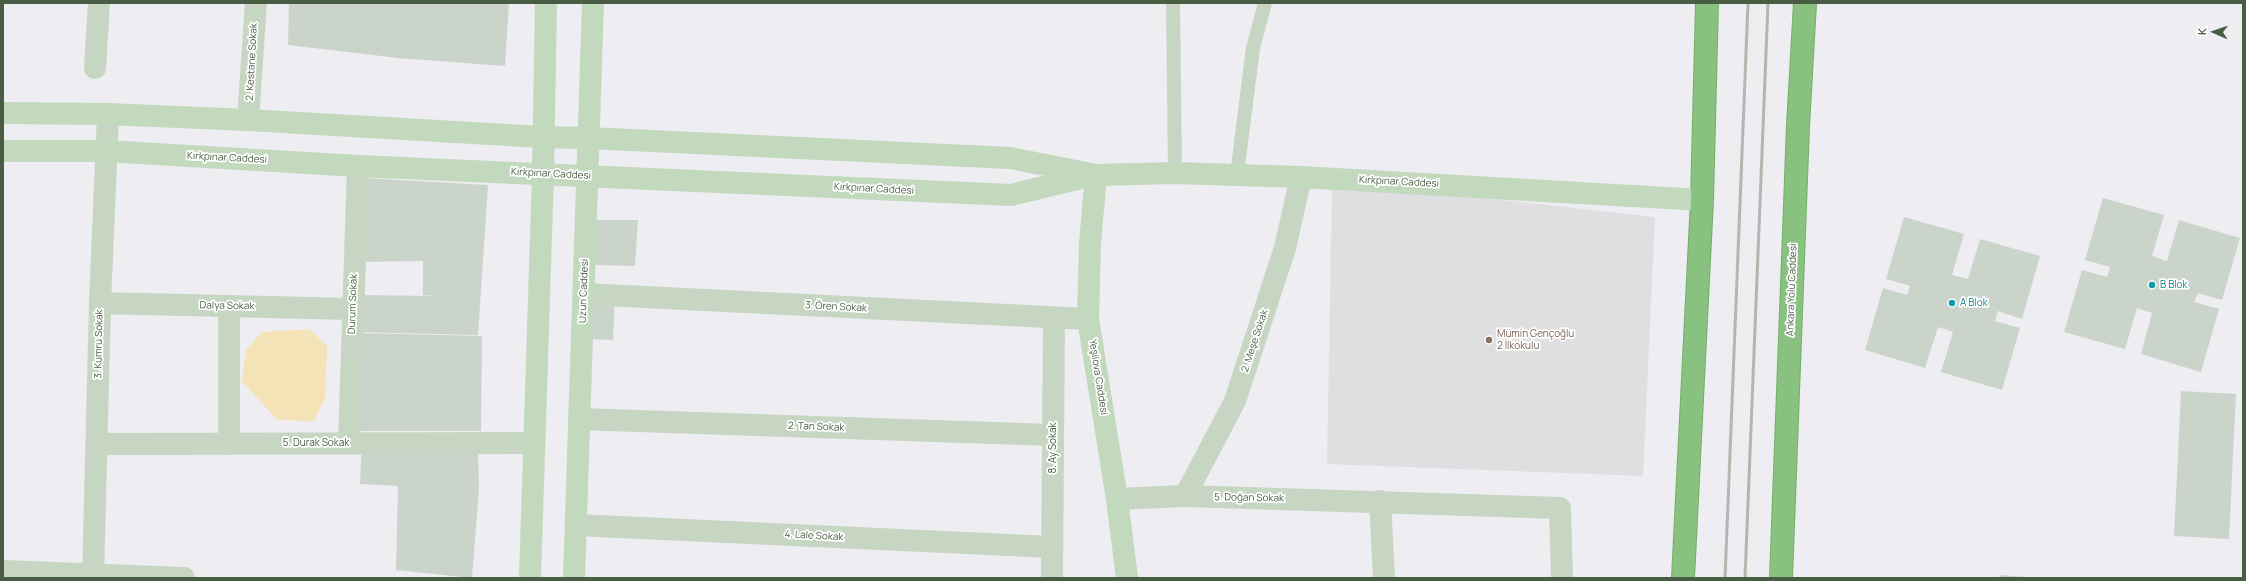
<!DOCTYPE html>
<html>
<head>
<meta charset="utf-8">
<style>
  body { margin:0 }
  #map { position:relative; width:2246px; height:581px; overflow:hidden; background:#eeedf1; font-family:Manrope,sans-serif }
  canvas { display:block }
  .frame { position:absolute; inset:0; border:4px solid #495d44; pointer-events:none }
  .north { position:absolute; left:2194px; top:12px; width:40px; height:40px; -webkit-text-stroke:3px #fff; paint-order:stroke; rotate:272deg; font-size:11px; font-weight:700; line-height:16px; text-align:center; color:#495d44 }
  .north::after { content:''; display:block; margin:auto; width:14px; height:18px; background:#495d44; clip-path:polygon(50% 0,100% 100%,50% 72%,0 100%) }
</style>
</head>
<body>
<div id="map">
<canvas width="2246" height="581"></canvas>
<div class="frame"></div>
<div class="north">K</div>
</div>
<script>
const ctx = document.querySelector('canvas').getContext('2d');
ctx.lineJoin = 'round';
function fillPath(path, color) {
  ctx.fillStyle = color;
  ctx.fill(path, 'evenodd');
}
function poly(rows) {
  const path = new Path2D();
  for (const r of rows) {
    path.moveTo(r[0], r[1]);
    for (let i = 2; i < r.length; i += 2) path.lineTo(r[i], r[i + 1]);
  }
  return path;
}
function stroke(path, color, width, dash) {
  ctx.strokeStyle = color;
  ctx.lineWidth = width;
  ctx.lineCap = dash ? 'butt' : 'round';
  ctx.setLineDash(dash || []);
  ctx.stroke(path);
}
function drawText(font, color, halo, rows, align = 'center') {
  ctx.font = font + ' Manrope,sans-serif';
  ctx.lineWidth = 3.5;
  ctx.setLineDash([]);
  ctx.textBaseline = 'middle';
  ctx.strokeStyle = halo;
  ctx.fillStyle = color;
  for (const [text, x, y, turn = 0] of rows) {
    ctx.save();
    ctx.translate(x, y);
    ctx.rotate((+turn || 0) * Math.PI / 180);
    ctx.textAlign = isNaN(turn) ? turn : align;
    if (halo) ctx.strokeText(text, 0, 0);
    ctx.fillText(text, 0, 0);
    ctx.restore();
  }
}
fillPath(poly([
  [1332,190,1439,193,1655,217,1643,476,1327,464]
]), '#dfdfe2');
fillPath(poly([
  [309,329,327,346,325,398,314,421,277,420,242,381,246,350,262,332]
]), '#f3e3b7');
fillPath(poly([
  [289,3,509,3,505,66,398,58,288,45],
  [364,178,488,185,478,335,356,332,354,295,437,296,423,295,423,261,355,262],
  [2103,198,2164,215,2152,256,2167,261,2179,220,2240,238,2222,300,2198,293,2194,302,2219,309,2201,372,2141,354,2152,313,2137,308,2125,349,2064,332,2082,270,2107,277,2110,267,2085,260],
  [1904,217,1964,234,1952,275,1968,279,1980,239,2040,256,2022,319,1998,311,1995,321,2020,328,2002,390,1941,372,1953,332,1938,327,1925,368,1865,350,1883,288,1907,295,1910,286,1886,279],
  [595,220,638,220,635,266,593,265],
  [584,294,615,296,613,340,587,339],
  [359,333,482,336,481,431,354,431],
  [2181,391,2236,394,2229,539,2174,536],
  [362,443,478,454,479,489,472,578,396,570,398,486,360,484],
  [2000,575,2027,577,2026,578,1999,578]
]), '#cbd4ca');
const highway = poly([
  [1683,578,1702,200,1707,3],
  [1781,578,1798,126,1805,3]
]);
stroke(highway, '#74ae6b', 24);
stroke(poly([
  [1173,3,1175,173],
  [1237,175,1253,48,1265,3]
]), '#c6d6c3', 14);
stroke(poly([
  [95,68,99,3],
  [248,120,256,3],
  [584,294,1088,319],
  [100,303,353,309],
  [579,419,1053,435],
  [349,443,358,166],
  [97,444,534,443],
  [229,444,229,306],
  [1185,496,1235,401,1285,248,1301,177],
  [1117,499,1185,496,1560,508,1562,578],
  [1380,501,1384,578],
  [576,525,1052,547],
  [3,571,184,578],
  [93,578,100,303,108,114],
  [1052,578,1054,318]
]), '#c6d6c3', 22);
stroke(poly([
  [3,113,108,114,248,120,542,137,588,138,1010,158,1096,175,1175,173,1301,177,1702,200],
  [3,151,105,151,358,166,1011,195,1089,176],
  [1096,175,1090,243,1088,319,1117,499,1127,578],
  [530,578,543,173,546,3],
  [574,578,593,3]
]), '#c2d9be', 22);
stroke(highway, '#89c280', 22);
stroke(poly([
  [1725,578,1748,3],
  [1745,578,1768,3]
]), '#afb9af', 3);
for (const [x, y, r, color] of [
  [2152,285,4,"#0f9aa8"],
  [1952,303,4,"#0f9aa8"],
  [1489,340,4,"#8d6e63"]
]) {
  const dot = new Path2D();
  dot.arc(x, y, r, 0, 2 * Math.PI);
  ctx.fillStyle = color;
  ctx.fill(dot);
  stroke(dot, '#fff', 1.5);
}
drawText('10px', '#495d44', '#fff', [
  ["2. Kestane Sokak",252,62,-87],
  ["Kırkpınar Caddesi",227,158,3],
  ["Kırkpınar Caddesi",551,174,3],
  ["Kırkpınar Caddesi",1399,182,3],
  ["Kırkpınar Caddesi",874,189,3],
  ["Ankara Yolu Caddesi",1792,290,-88],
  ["Uzun Caddesi",584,291,-88],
  ["Durum Sokak",353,304,-88],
  ["Dalya Sokak",227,306,1],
  ["3. Ören Sokak",836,307,3],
  ["2. Meşe Sokak",1255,341,-72],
  ["3. Kumru Sokak",99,344,-89],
  ["Yeşilova Caddesi",1098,377,81],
  ["2. Tan Sokak",816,427,2],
  ["5. Durak Sokak",316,443],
  ["8. Ay Sokak",1053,448,-90],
  ["5. Doğan Sokak",1249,498,1],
  ["4. Lale Sokak",814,536,3]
]);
drawText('10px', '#0d838f', '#fff', [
  ["B Blok",2160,285],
  ["A Blok",1960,303]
], 'left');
drawText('10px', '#785e54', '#fff', [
  ["Mümin Gençoğlu",1497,334],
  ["2 İlkokulu",1497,346]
], 'left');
</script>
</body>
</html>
